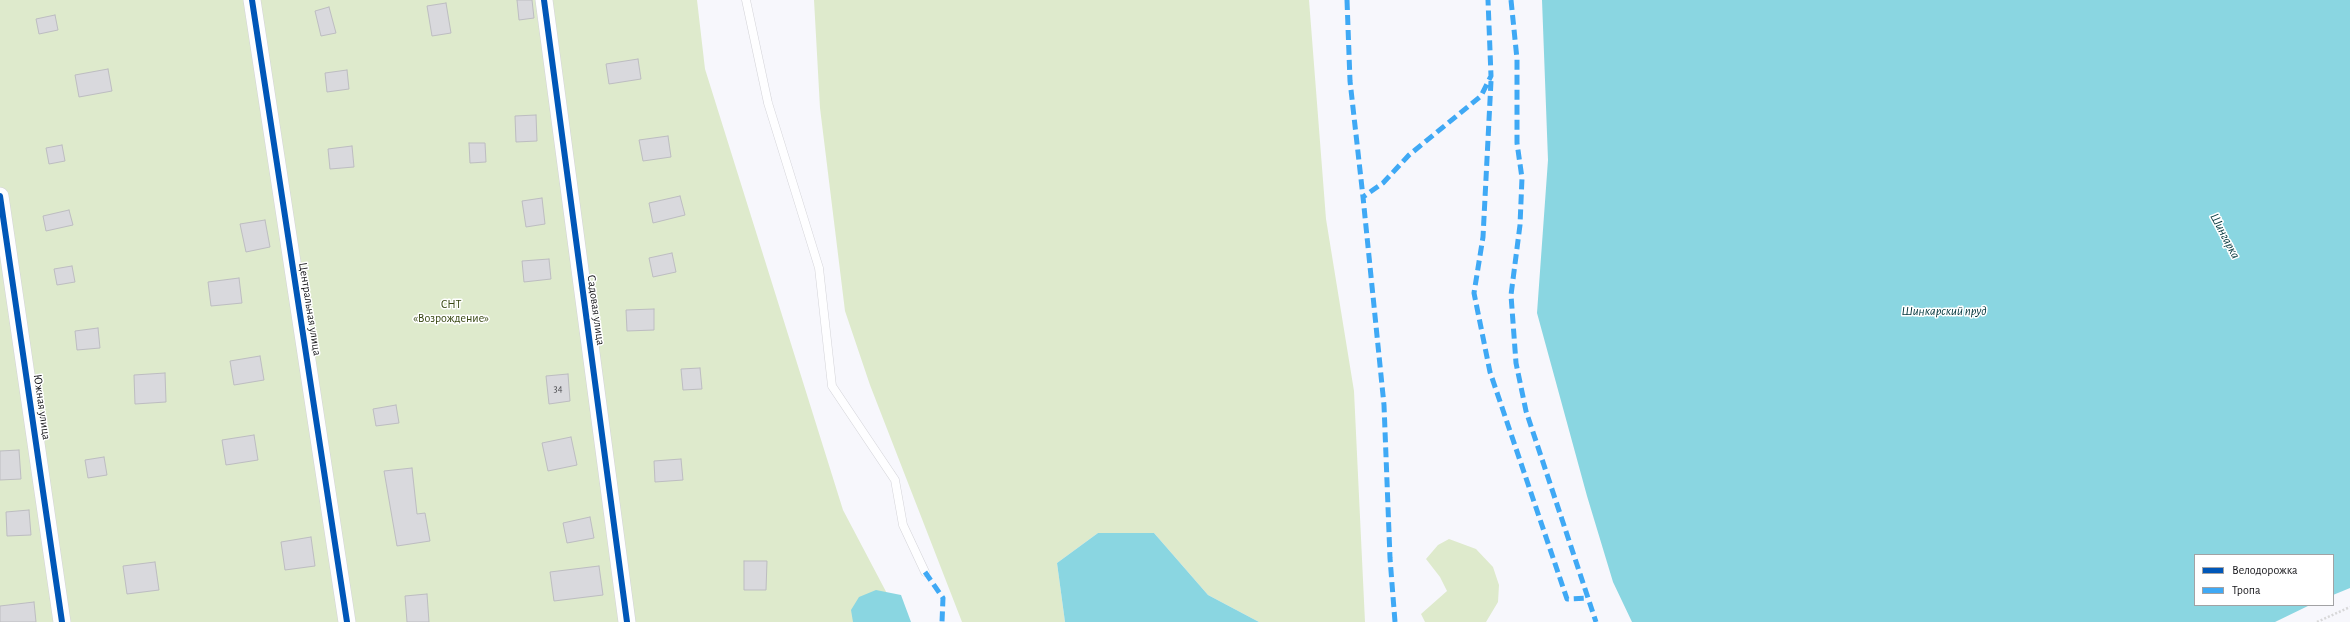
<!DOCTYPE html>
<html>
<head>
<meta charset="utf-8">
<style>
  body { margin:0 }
  #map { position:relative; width:2350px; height:622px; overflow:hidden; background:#f7f7fc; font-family:"Alegreya Sans",sans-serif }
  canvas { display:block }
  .legend { position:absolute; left:2194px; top:554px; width:140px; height:52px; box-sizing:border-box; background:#fff; border:1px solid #a2a2a4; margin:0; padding:5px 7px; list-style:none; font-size:12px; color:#17171b }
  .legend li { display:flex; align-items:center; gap:8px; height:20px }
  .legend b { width:20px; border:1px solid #a2a2a4 }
</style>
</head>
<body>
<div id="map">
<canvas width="2350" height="622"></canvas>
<ul class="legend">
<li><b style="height:5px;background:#0057b8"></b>Велодорожка</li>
<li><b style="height:5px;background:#3fa9f5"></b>Тропа</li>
</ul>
</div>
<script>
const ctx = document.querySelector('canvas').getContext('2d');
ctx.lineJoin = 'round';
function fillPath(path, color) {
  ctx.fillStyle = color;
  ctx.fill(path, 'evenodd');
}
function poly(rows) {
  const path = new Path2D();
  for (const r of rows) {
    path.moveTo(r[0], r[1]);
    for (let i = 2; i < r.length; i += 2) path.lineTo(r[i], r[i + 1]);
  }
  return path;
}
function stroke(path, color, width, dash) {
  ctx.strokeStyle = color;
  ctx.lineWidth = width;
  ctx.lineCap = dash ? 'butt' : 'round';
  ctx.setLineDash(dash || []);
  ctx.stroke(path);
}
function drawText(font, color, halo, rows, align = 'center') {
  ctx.font = font + ' "Alegreya Sans",sans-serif';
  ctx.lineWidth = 3;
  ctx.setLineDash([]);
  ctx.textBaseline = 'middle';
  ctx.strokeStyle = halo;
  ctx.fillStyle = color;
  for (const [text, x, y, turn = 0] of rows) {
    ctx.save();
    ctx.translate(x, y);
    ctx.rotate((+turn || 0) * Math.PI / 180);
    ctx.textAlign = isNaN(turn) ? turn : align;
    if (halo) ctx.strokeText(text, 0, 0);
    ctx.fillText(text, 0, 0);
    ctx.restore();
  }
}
fillPath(poly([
  [0,0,697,0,705,69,843,510,902,622,0,622],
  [814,0,1309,0,1326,219,1354,391,1365,622,1259,622,1208,595,1154,533,1098,533,1057,563,1065,622,962,622,870,385,845,311,820,108],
  [1449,539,1476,549,1493,567,1499,585,1498,602,1486,622,1425,622,1421,614,1447,591,1440,577,1426,559,1438,545]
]), '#deeacc');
fillPath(poly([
  [1542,0,2350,0,2350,588,2333,595,2333,555,2195,555,2195,605,2310,605,2275,622,1632,622,1613,582,1587,496,1537,313,1548,160],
  [1098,533,1154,533,1208,595,1259,622,1065,622,1057,563],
  [876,590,901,595,911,622,853,622,851,610,859,597]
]), '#8ad6e1');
const building = poly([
  [517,0,532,0,534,18,519,20,517,0],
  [446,3,451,33,432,36,427,6,446,3],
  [329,7,336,33,321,36,315,11,329,7],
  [55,15,58,30,39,34,36,19,55,15],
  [638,59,641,79,609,84,606,64,638,59],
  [108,69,112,91,79,97,75,75,108,69],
  [347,70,349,89,327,92,325,73,347,70],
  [536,115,537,141,516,142,515,116,536,115],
  [668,136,671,157,643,161,639,140,668,136],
  [469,143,485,143,486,162,470,163,469,143],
  [62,145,65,161,49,164,46,148,62,145],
  [352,146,354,167,330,169,328,149,352,146],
  [680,196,685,215,653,223,649,203,680,196],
  [542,198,545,224,526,227,522,201,542,198],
  [69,210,73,225,46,231,43,216,69,210],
  [265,220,270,247,246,252,240,224,265,220],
  [672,253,676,272,653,277,649,258,672,253],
  [549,259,551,279,524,282,522,261,549,259],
  [72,266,75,282,57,285,54,269,72,266],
  [239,278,242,303,211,306,208,282,239,278],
  [654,309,654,330,627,331,626,310,654,309],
  [98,328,100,348,77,350,75,331,98,328],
  [260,356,264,380,234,385,230,361,260,356],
  [700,368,702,389,683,390,681,369,700,368],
  [165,373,166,402,135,404,134,375,165,373],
  [568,374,570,401,549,404,546,376,568,374],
  [396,405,399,423,376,426,373,409,396,405],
  [254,435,258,460,226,465,222,440,254,435],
  [571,437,577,465,548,471,542,443,571,437],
  [19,450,21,479,0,480,0,451,19,450],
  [104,457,107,475,88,478,85,460,104,457],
  [681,459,683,480,655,482,654,461,681,459],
  [412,468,417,514,425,513,430,541,397,546,384,471,412,468],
  [29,510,31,535,7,536,6,512,29,510],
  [590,517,594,538,567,543,563,523,590,517],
  [311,537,315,566,285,570,281,542,311,537],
  [744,561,767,561,766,590,744,590,744,561],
  [155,562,159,590,127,594,123,566,155,562],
  [599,566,603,595,554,601,550,572,599,566],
  [427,594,429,622,407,622,405,596,427,594],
  [34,602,36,622,0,622,0,606,34,602]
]);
fillPath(building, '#d9d9dd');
stroke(building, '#bdbdc1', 1);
const service = poly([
  [746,0,768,103,819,268,832,386,895,480,903,525,925,572]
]);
const minor = poly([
  [252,0,347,622],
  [544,0,627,622],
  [0,196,62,622]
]);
stroke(service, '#d3d3d8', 9);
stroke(minor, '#d3d3d8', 18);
stroke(poly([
  [2317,622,2350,607]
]), '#d7d7d8', 2.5, [2, 2]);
stroke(service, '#fefeff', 8);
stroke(minor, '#fefeff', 17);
stroke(poly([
  [1347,0,1350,81,1363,197],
  [1511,0,1517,59,1517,143,1522,178,1520,225,1511,295,1516,363,1526,411,1596,622],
  [1491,81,1483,237,1474,293,1490,372,1567,599,1588,598],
  [925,572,943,598,942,622],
  [1395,622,1390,558,1384,405,1363,197,1383,183,1409,155,1481,96,1491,76,1488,0]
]), '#3fa9f5', 5, [10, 5]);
stroke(poly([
  [252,0,347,622],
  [544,0,627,622],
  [0,196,62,622]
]), '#0057b8', 6);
drawText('10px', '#48484c', null, [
  ["34",558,389]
]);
drawText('12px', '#374712', '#fff', [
  ["СНТ",451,304],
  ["«Возрождение»",451,318]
]);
drawText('12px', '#17171b', '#fff', [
  ["Центральная улица",310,309,81],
  ["Садовая улица",596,310,82],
  ["Южная улица",42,407,82]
]);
drawText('italic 13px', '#00343a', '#fff', [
  ["Шингарка",2225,236,62],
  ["Шинкарский пруд",1944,311]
]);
</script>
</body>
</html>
